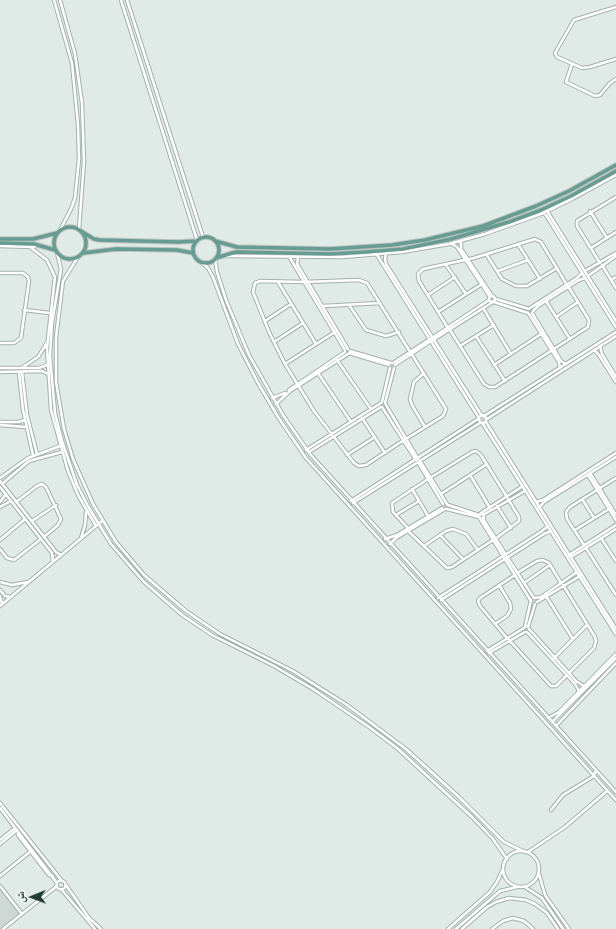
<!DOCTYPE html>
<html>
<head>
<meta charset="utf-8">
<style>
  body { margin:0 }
  #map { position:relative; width:616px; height:929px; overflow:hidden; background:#e0eae6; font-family:"Archivo Narrow","Noto Naskh Arabic",sans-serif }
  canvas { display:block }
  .north { position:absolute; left:12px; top:877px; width:40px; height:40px; -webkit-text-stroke:3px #f0f7f4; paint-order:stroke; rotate:269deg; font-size:11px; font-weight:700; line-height:16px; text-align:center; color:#223934 }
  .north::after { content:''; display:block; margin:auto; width:14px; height:18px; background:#223934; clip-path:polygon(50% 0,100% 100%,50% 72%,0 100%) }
</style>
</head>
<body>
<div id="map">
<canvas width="616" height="929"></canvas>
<div class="north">ش</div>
</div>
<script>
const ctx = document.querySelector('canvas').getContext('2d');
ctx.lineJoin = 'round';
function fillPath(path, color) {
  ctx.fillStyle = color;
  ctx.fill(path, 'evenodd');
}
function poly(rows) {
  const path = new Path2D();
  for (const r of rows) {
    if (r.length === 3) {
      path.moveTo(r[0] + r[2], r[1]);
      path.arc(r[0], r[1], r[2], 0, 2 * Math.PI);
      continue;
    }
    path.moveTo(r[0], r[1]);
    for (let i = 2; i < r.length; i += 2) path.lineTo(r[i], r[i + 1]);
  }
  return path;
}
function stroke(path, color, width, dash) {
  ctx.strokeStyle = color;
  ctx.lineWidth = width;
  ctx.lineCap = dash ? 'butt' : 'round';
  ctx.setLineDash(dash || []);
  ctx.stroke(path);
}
fillPath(poly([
  [0,888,21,915,3,929,0,929]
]), '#ced9d5');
const minor = poly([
  [54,0,72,63,78,125,79,159,75,198,71,209,59,232],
  [60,0,75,54,82,103,84,161,79,229],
  [121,0,197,240],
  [127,0,203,237],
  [616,7,574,20,555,53,557,57,582,68,590,67,616,59],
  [572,64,566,82,595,96,600,95,610,83,616,79],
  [547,211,616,321],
  [590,211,607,238],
  [544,212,616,327],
  [461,241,461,249,492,296],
  [452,244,457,247,490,297],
  [518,244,540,279],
  [0,246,33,247,39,245],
  [30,247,47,260,55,277,47,348,51,410,68,471,78,495,96,526],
  [591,248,616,232],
  [57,253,61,269,52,323,50,356,55,413,62,441,77,485,89,508,111,544,144,582,182,615,212,635,274,666,313,689,369,727,397,748,472,817,493,839,507,859],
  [386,254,385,259,386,264,482,416],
  [486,254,502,279,516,286,527,286,557,268],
  [377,255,479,418],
  [225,256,343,257,402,252,449,244,485,234,541,214,572,199,616,175],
  [78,257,63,281,56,337,56,382,64,429,73,459,93,504,116,542,144,575,186,611,220,634,293,671,347,705,406,749,459,797,504,842,525,852],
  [215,258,217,272,226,300,249,355,283,415,310,454,616,792],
  [290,258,345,350],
  [298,258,297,264,348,349],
  [200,261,208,268,213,277,238,344,258,383,278,417,306,458,616,800],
  [600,263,577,226,577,221,616,197],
  [446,265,466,294],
  [602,265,616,288],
  [498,271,528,260],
  [585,271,616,253],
  [0,273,23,273,28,277,29,281,21,338,14,343,0,343],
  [588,276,616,256],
  [611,280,616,277],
  [278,282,316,344],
  [428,295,455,277],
  [492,299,3],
  [496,299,529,309],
  [546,301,570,339],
  [494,302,528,313],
  [349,305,366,330,386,336,399,332],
  [323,306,380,303],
  [483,308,511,354],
  [530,308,577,278,582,273],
  [24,310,50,313],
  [533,311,538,306,579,280,585,278],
  [438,312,482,284],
  [532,313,561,361,566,364],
  [529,314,559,362,560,368],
  [556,317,578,302],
  [265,321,291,304],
  [448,328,419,281,418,274,423,269,474,258,535,239,541,242,567,285],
  [450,330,484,384,489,387,495,387,588,327,589,320,568,286],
  [476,336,505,381],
  [432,338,489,300],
  [433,340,493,302],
  [274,342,303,323],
  [460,346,494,325],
  [600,346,602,354,616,377],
  [594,350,599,355,616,382],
  [350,351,391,363],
  [349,353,389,365],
  [337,360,371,409],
  [393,363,430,339],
  [285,364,335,332],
  [395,365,431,341],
  [494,365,541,334],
  [23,367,38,357,47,343],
  [0,368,39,368,47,365],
  [0,372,42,371,48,374],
  [19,372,23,410,33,455],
  [22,372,27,415,37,454],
  [318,373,351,422],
  [424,373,414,382,410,399,412,405,425,427],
  [289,390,345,352],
  [272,398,285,393],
  [382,402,390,368],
  [385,403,394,368],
  [276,404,290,391,348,354],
  [386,405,418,459],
  [382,407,416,460],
  [484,416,616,332],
  [362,418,385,453],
  [487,419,616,336],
  [0,422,19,422,25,420],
  [486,422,480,423,479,417,483,415,486,418,486,422,616,629],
  [483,424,616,634],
  [0,425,26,427],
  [404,440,366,465,359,466,354,463,314,411,285,364,269,332,253,292,255,283,260,281,304,282,359,280,367,283,446,409,443,416,406,439],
  [306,450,381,403],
  [309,452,381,407],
  [347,455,375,437],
  [420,461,447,504],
  [418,462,443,504],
  [590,473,616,515],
  [470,475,490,508],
  [588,475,616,520],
  [0,478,28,458,60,446],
  [430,478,472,452,476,451,481,455,507,497],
  [0,481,56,552,61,555],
  [2,484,29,461,62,452],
  [0,487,52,553,53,562],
  [600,488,616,478],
  [412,489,428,516],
  [441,494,487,464],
  [582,499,594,518],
  [351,501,478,419],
  [0,502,6,494],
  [16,502,37,486,42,484,46,487,61,519,58,525,44,537],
  [536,502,543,500,616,453],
  [353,503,480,423],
  [448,505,479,515],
  [497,506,511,528],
  [0,507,11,501],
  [539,508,544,502,616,457],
  [447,509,479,517],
  [481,513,523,486],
  [396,515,419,501],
  [483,515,525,491],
  [480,519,484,518,483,514,480,514,479,517,531,601],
  [483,519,506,555],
  [32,521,56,505],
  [408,528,393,512,392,503,428,479],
  [575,530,609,509],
  [408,531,447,568,452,567,493,540],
  [440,535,463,559],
  [81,538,85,525,86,512],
  [601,538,616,561],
  [385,539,397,535,442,508],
  [495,539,519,521,519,517,508,499],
  [0,540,25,519],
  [390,544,396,538,445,509],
  [584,545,567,519,566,512,570,507,597,490],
  [424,546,446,531,453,529,466,534,478,550],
  [586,548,616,595],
  [0,549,7,558,14,560,41,539],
  [569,555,616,525],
  [507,557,534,598],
  [571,557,616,529],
  [517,573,537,561,543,560,549,563,561,583],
  [0,582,12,585,28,582],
  [524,583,550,565],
  [563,585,595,637,596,641,594,648,569,673],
  [0,590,5,596,10,597],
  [0,596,2,604],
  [546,596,573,639],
  [438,598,542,531,548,526],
  [535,598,541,597,577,572],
  [441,600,544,534,551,531],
  [537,602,580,576],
  [0,606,102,521],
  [495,624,507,616,511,609,510,603,499,585],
  [525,627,531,600],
  [528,627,535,604],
  [529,629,577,682,584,686],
  [527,632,575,684,579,691],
  [507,638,480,606,478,601,480,598,515,575],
  [509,640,551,686,556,686,567,675],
  [487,651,524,628],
  [489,653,525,632],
  [554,658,587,625],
  [548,718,559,712,616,654],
  [552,722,616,658],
  [556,726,616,663],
  [0,803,62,881],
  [0,808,57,883],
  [551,810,563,795,594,776,595,772,598,772],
  [18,832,18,835,49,875,53,876],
  [0,840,15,828],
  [0,844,17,830],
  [521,869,18],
  [528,852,565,827,607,791],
  [539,874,545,895,569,929],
  [0,876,31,851],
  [61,885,4.5],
  [66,885,89,918,101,929],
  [0,886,22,914],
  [525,887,542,898,563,929],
  [61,889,95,929],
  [3,929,57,886],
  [448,929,490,892,497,882,503,869],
  [456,929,500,891,517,887],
  [462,929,487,907,496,902,509,898,526,900,535,904,547,913,558,929],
  [492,929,503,921,513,918,524,921,533,929]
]);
const major = poly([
  [70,243,16],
  [81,231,94,239,100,240,178,242,196,241],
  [206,250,13],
  [0,239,33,239,57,233],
  [215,241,237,247,330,249,392,245,425,240,483,226,536,206,569,191,616,165],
  [0,243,34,244,55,250],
  [83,253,116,249,177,250,193,253],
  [216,258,236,252,330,254,366,252,403,249,451,239,509,222,541,210,571,196,616,171]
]);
stroke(minor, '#a3b1ad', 4.5);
stroke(major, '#bdc4c2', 5.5);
stroke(minor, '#fff', 2.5);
stroke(major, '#679c92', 3.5);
</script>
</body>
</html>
